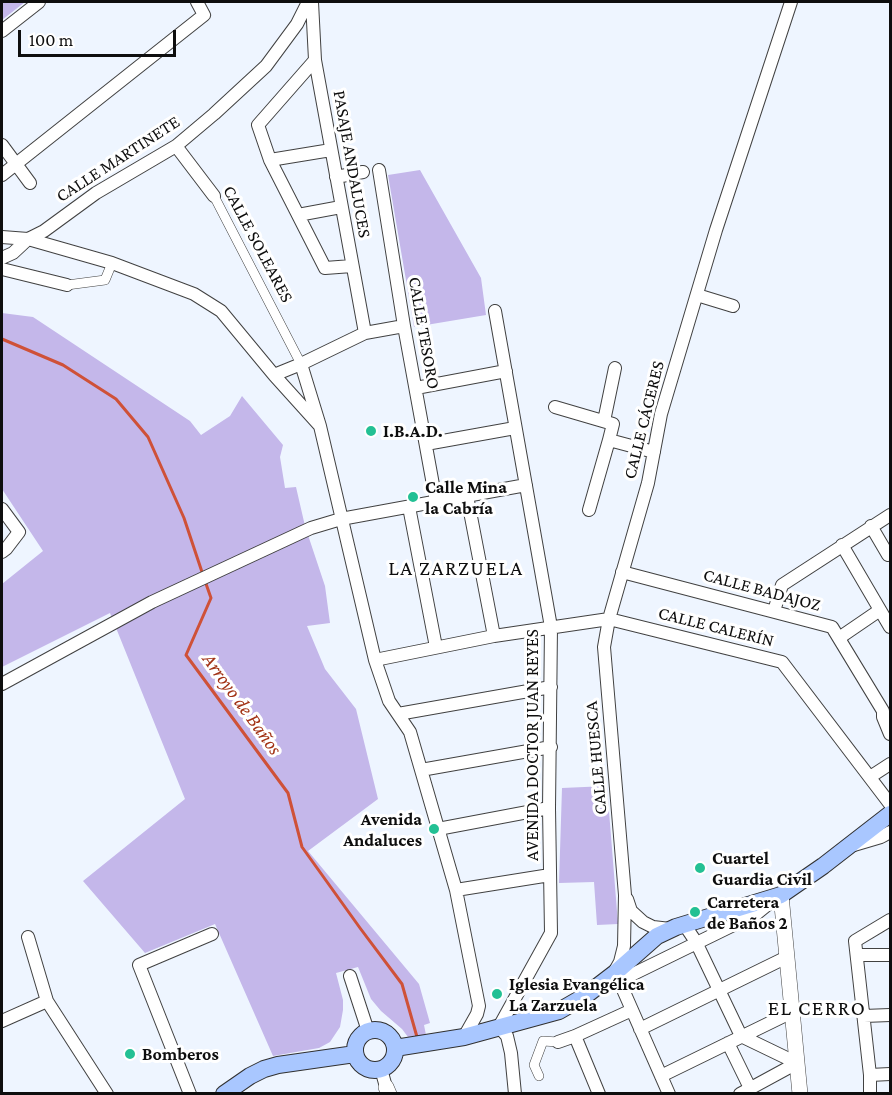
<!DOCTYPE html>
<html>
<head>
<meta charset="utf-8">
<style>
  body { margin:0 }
  #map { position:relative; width:892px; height:1095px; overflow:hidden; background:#eef5ff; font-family:"Crimson Pro",serif }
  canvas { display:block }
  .frame { position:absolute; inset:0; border:3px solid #0e0e0e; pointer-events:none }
  .scale { position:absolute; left:18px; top:30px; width:158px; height:27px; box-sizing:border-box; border:3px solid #0e0e0e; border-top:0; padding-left:8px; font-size:18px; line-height:21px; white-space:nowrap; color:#0e0e0e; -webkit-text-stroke:4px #fff; paint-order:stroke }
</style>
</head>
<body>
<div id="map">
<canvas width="892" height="1095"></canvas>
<div class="frame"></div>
<div class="scale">100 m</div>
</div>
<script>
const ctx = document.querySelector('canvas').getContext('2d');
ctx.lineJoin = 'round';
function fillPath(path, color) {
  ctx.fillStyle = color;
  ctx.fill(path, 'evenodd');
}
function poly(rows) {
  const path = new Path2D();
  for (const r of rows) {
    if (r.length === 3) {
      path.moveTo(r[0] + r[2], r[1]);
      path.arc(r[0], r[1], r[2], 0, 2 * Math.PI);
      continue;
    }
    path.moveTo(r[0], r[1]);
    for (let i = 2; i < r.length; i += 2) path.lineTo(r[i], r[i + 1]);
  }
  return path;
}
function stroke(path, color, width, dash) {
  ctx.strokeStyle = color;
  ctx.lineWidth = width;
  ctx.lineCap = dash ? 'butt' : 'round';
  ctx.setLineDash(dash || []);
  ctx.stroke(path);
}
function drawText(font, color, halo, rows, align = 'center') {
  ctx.font = font + ' "Crimson Pro",serif';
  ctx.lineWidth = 6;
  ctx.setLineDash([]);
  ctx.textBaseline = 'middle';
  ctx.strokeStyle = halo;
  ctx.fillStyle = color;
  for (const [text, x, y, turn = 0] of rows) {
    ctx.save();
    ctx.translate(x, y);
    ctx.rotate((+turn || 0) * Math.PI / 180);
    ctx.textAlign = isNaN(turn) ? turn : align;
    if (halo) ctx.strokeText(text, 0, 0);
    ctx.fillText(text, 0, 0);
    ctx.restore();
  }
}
fillPath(poly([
  [2,2,25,2,2,20],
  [420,170,481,278,486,315,414,327,388,175],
  [2,313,33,317,190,421,201,435,230,416,242,396,283,445,280,457,285,488,296,487,305,526,325,586,330,623,307,626,325,669,356,709,378,799,308,851,419,984,430,1023,424,1025,426,1035,408,1037,402,1029,381,1011,371,999,358,967,336,973,343,1000,343,1010,340,1027,330,1042,319,1048,273,1056,215,924,145,953,83,881,185,799,110,613,2,667,2,584,43,551,2,489],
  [607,786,618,924,597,925,594,882,559,883,562,788]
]), '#c4b7ea');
stroke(poly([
  [2,339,63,365,116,399,148,437,184,518,203,575],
  [205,581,211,598,186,655,288,793,302,847,360,928,402,984,417,1037]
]), '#cf5138', 3);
const pedestrian = poly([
  [214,196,301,364],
  [67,285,105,280,112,263],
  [539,1076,534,1065,543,1041,558,1042]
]);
const minor = poly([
  [312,2,315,60,365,333],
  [2,31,39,2],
  [315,60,258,125,270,160,325,268,352,266],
  [2,145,30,183],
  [176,146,214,196],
  [270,160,331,150],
  [379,170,404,326,436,501],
  [2,175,204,15,197,2],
  [336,177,363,172],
  [298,215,341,207],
  [2,237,28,239,44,231,96,193,176,146,214,114,266,66,297,24,308,2],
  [2,258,13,253,28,239,112,263,194,294,221,311,274,375],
  [2,269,67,285],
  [697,295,733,306],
  [495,311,551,627,549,808,551,933,499,1027,507,1036,511,1053,515,1094],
  [301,364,365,333,404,326],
  [416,388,506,371],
  [555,407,613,424,609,440],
  [604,421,615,368],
  [320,426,274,375,301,364,320,426,375,660,389,701,410,732,456,890,479,1006,477,1014,464,1037],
  [426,444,515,428],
  [467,496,494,636],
  [409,507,436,647],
  [2,509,19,532,6,549,2,552],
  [589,510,609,440,654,452],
  [871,526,888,555,890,554],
  [842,545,890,627],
  [622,572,832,627,883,711,883,717,890,734],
  [774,611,782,585,890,515],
  [839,638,880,610],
  [375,660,494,636,609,619,782,662,890,804],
  [2,684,152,602,311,528,341,519,526,485],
  [398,714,551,687],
  [421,770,551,747],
  [870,777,890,764],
  [438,829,549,808],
  [854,845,881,837,890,832],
  [456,890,550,875],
  [627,899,631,911,643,922,653,927,670,929],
  [684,924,696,942,741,1036,797,1063],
  [28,937,47,1001,107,1094],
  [857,955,890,955],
  [616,969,620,962,624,946,625,895,604,647,609,619,648,483,661,414,716,230,791,2],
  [350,976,368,1031],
  [864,1016,890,1015],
  [2,1021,47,1001],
  [640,1029,787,957],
  [575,1036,599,1094],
  [558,1042,575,1036,632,1010],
  [728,1043,750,1088],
  [381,1069,386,1087],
  [870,1075,890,1074],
  [661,1076,792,1012],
  [190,1094,139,965,212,934],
  [669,1094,621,985,625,978,756,914,772,901],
  [740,1094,797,1063],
  [870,1094,870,1075,855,941,890,920]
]);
const tertiary = poly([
  [781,895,800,1094],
  [386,1087,389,1094]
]);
const secondary = poly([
  [375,1050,20],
  [395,1048,464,1037,559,1011,585,996,615,973,657,936,676,927,781,895,823,866,890,814],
  [224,1094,250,1076,264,1069,278,1065,355,1054]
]);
stroke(pedestrian, '#414141', 10);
stroke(minor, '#414141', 14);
stroke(tertiary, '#414141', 16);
stroke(secondary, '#303030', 18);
stroke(pedestrian, '#fff', 9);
stroke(minor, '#fff', 12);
stroke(tertiary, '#fff', 15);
stroke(secondary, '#a9c7ff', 16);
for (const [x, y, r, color] of [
  [371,431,6,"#23c094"],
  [413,497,6,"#23c094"],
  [434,829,6,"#23c094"],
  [700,868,6,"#23c094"],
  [695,912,6,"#23c094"],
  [497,994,6,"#23c094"],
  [130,1054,6,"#23c094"]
]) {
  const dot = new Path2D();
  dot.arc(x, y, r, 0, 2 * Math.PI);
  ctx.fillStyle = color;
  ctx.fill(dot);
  stroke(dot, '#fff', 2);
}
drawText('18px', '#0e0e0e', '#fff', [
  ["CALLE MARTINETE",118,159,-33],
  ["PASAJE ANDALUCES",352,164,80],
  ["CALLE SOLEARES",258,244,62],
  ["CALLE TESORO",424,333,80],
  ["CALLE CÁCERES",644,420,-76],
  ["CALLE BADAJOZ",762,590,15],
  ["CALLE CALERÍN",716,627,14],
  ["AVENIDA DOCTOR JUAN REYES",532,745,-90],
  ["CALLE HUESCA",596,758,-95]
]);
drawText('bold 18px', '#0e0e0e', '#fff', [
  ["I.B.A.D.",383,431],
  ["Calle Mina",425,487],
  ["la Cabría",425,508],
  ["Avenida",422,819,"right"],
  ["Andaluces",422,840,"right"],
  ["Cuartel",712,858],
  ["Guardia Civil",712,879],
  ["Carretera",707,902],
  ["de Baños 2",707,923],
  ["Iglesia Evangélica",509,984],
  ["La Zarzuela",509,1005],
  ["Bomberos",142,1054]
], 'left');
drawText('italic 20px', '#a23215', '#fff', [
  ["Arroyo de Baños",242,704,54]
]);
ctx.letterSpacing = '1.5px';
drawText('21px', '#0e0e0e', '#fff', [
  ["LA ZARZUELA",456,569],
  ["EL CERRO",817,1009]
]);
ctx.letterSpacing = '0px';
</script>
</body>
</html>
